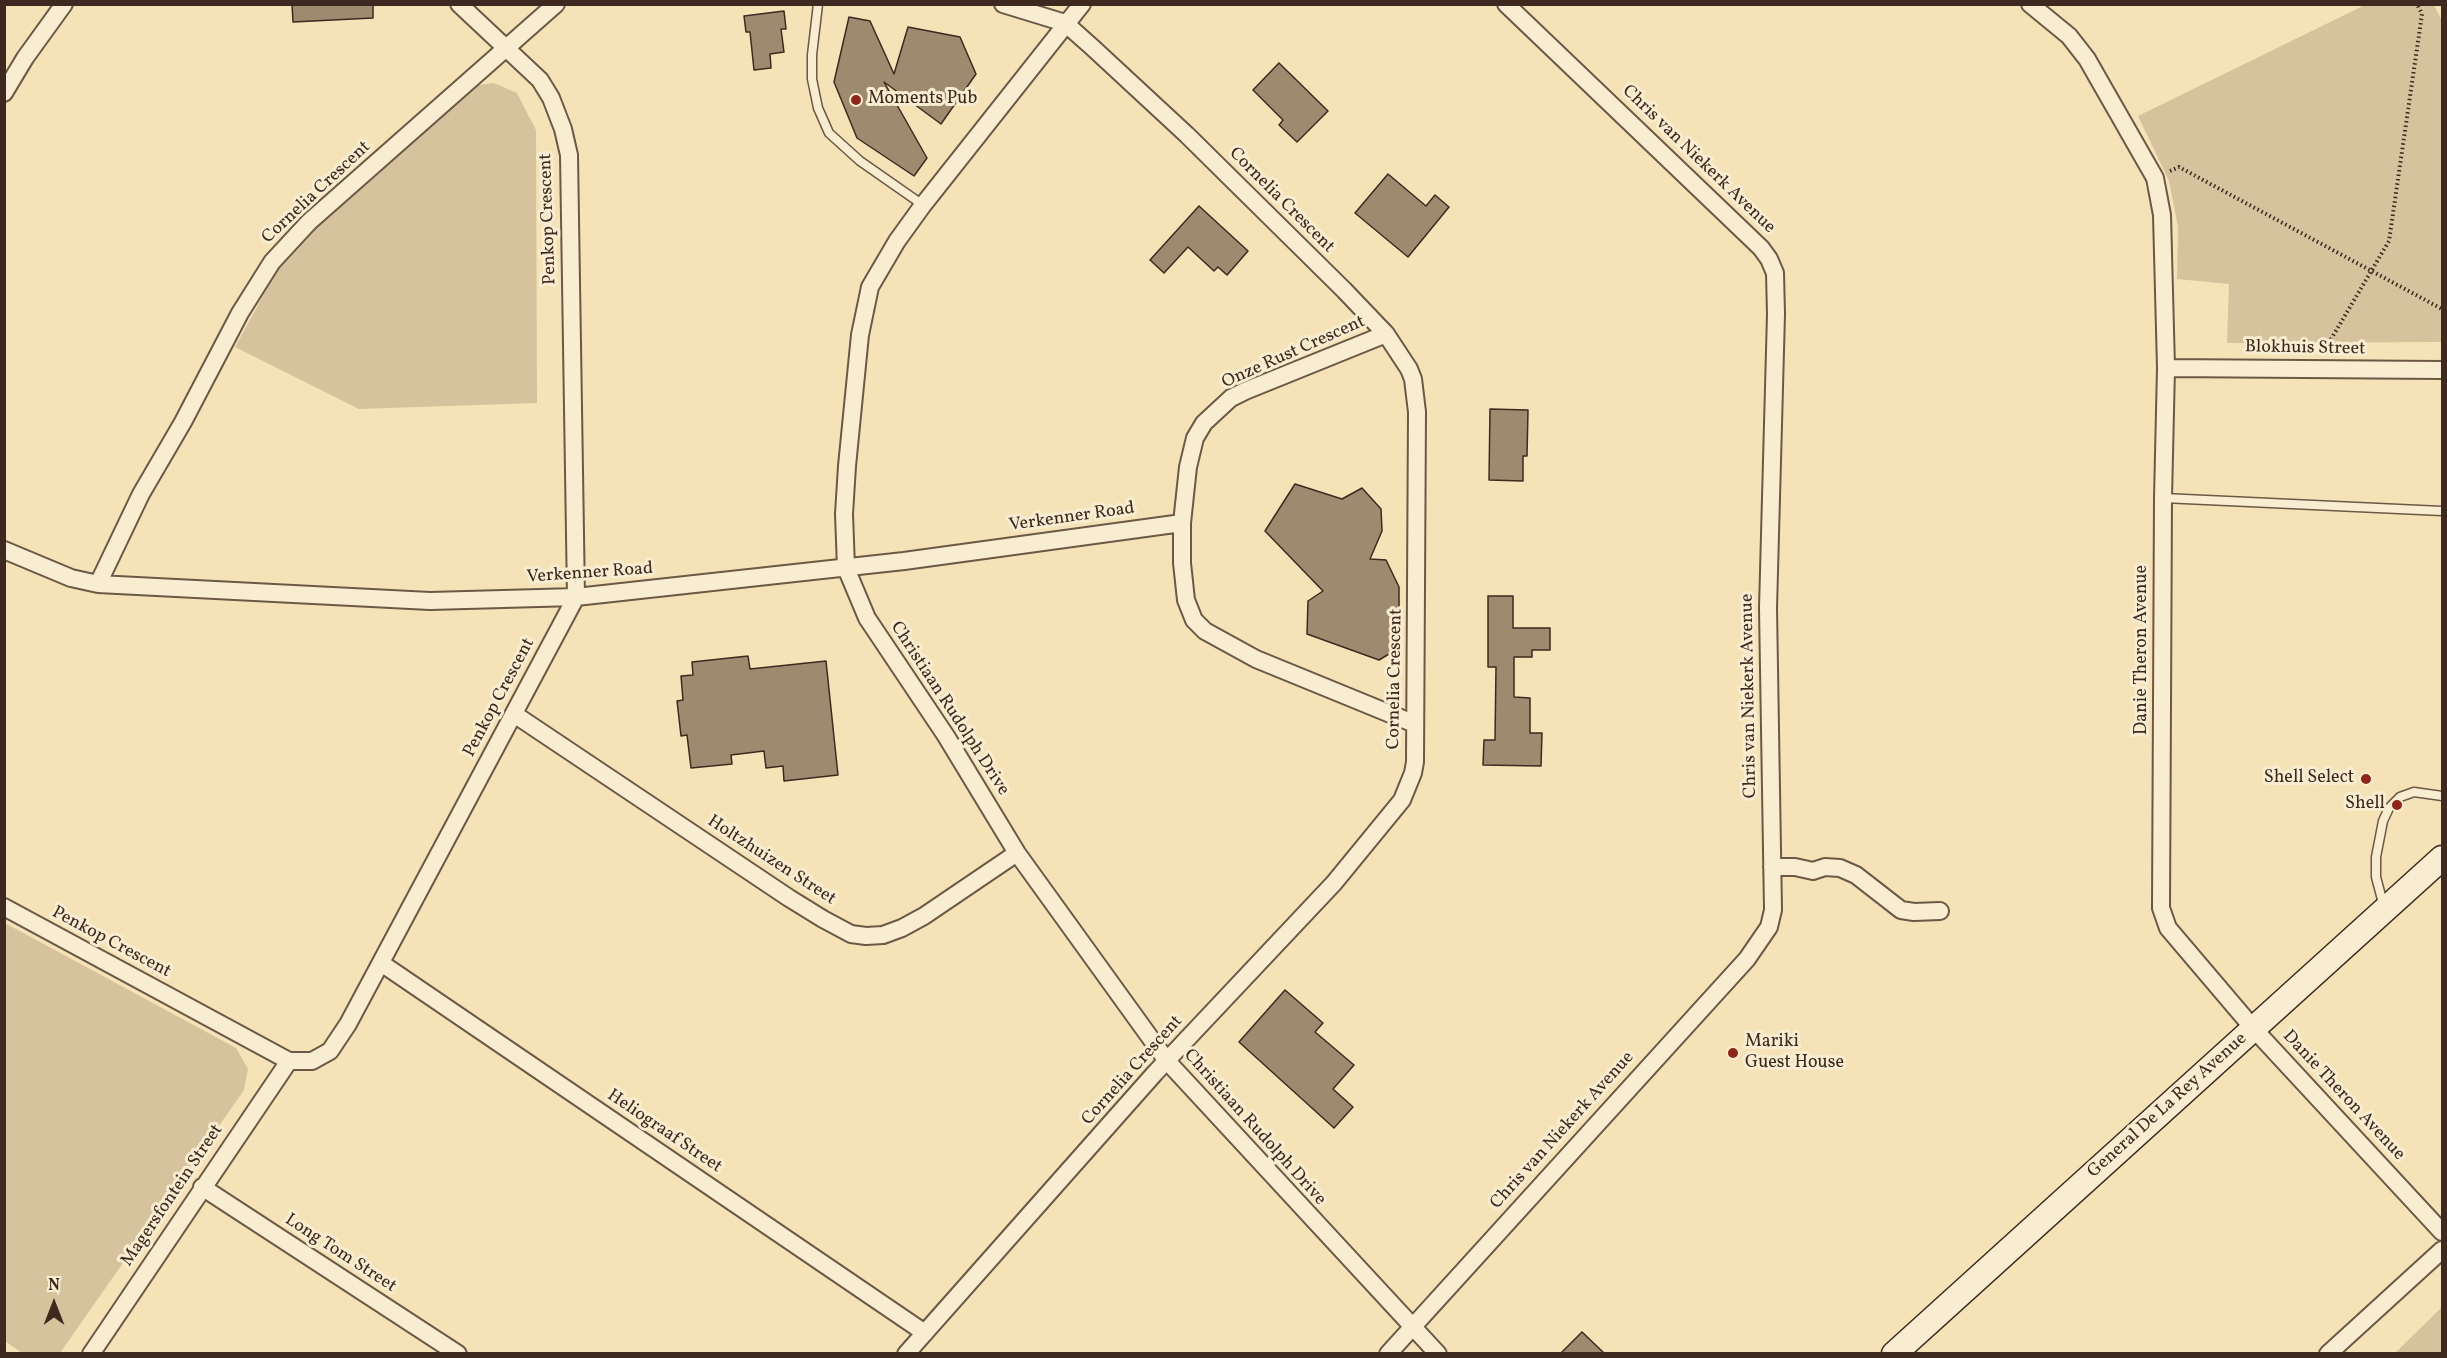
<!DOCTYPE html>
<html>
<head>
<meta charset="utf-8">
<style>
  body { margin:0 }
  #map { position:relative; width:2447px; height:1358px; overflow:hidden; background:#f5e3b7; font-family:Vollkorn,serif }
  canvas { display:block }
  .frame { position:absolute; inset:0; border:6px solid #3e2920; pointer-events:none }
  .north { position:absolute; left:24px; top:1274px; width:60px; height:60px; -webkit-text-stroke:4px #f8edd0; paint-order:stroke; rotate:0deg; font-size:16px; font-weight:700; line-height:24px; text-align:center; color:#3e2920 }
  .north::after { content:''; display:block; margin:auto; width:21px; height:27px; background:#3e2920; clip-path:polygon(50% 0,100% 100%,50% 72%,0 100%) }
</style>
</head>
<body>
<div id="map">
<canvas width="2447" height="1358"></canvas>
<div class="frame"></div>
<div class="north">N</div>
</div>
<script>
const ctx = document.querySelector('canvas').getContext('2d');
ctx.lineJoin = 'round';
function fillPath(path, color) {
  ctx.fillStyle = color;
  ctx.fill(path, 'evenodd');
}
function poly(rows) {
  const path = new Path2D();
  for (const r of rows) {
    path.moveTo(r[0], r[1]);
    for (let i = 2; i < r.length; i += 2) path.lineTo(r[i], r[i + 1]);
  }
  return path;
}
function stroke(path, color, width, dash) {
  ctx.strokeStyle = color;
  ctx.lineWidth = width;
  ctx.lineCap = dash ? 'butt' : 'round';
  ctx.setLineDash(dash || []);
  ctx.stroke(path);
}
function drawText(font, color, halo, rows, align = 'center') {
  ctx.font = font + ' Vollkorn,serif';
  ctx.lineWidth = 6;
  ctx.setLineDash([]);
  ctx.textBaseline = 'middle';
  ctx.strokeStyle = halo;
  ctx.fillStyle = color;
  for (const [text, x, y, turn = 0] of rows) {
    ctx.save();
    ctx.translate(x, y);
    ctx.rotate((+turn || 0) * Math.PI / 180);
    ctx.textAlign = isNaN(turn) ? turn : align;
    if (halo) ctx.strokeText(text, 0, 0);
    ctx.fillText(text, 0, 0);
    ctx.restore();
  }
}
fillPath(poly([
  [2367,4,2434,5,2442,21,2442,342,2227,343,2229,284,2177,279,2178,227,2169,181,2138,116],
  [494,83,517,93,536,130,537,403,359,409,235,347,287,252,471,86],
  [5,923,236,1048,248,1069,244,1090,60,1353,22,1353,5,1341],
  [2442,1307,2442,1353,2395,1353]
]), '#d6c39d');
const building = poly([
  [292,4,373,4,373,18,293,22,292,4],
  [784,11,786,29,781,29,784,52,770,54,771,68,754,70,750,32,746,32,744,16,784,11],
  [849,17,870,21,894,74,908,27,960,37,976,74,941,124,884,82,927,158,914,176,857,138,834,82,849,17],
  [1279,63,1328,111,1297,142,1279,125,1283,120,1253,90,1279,63],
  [1388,174,1426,206,1435,195,1449,207,1408,257,1355,213,1388,174],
  [1199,206,1248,251,1227,275,1218,267,1214,271,1188,247,1164,273,1150,260,1199,206],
  [1490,409,1528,410,1527,456,1523,456,1523,481,1489,480,1490,409],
  [1295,484,1342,499,1362,488,1381,509,1382,531,1370,559,1386,560,1399,587,1399,648,1379,660,1307,634,1308,601,1323,591,1265,531,1295,484],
  [1488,596,1513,596,1513,628,1550,628,1550,650,1532,650,1532,657,1514,657,1514,697,1530,698,1530,733,1542,733,1541,766,1483,765,1484,740,1495,740,1496,667,1488,667,1488,596],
  [748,656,750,669,826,661,838,775,784,781,783,766,766,768,764,751,731,755,732,764,691,768,687,735,681,736,677,701,683,700,681,676,693,675,692,662,748,656],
  [1285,990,1323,1023,1315,1032,1354,1065,1333,1089,1353,1107,1334,1128,1239,1042,1285,990],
  [1582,1332,1604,1353,1561,1353,1582,1332]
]);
fillPath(building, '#9d8a6f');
stroke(building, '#3e2920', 1.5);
const lane = poly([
  [818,4,812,55,812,79,818,108,829,133,860,161,923,205],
  [2163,498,2442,511],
  [2384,907,2376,877,2376,857,2383,821,2389,808,2400,797,2414,792,2442,796]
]);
const street = poly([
  [1082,4,923,205,897,241,870,287,860,335,847,466,844,514,846,568,867,618,946,736,1017,853,1167,1061,1438,1354],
  [2030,4,2069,36,2087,59,2155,178,2162,215,2166,368,2163,498,2161,908,2168,928,2253,1028,2442,1232],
  [4,93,25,58,64,4],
  [1386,334,1245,391,1231,398,1204,423,1195,438,1188,467,1182,523,1182,563,1186,600,1194,620,1205,631,1256,659,1415,724],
  [2166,368,2442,370],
  [4,550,71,578,98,584,430,601,576,597,904,561,1182,523],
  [98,584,141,494,183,422,240,313,272,262,309,222,556,4],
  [514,714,789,898,823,919,851,934,866,936,883,935,902,928,924,916,1017,853],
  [1772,867,1795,867,1813,871,1825,867,1840,868,1856,875,1901,910,1914,912,1940,911],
  [4,907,289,1061,312,1061,330,1051,348,1024,576,597,569,155,563,129,551,98,540,80,459,4],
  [381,963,925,1333],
  [202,1187,458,1354],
  [91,1354,289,1061],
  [906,1354,1155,1073,1334,883,1402,800,1413,773,1415,762,1417,412,1413,379,1409,369,1386,334,1344,290,1187,135,1092,47,1065,23,1003,4],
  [1388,1354,1747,959,1769,927,1773,910,1768,608,1776,314,1775,273,1769,259,1761,248,1506,4],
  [2328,1354,2442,1250]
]);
const secondary = poly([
  [1894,1354,2442,858]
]);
stroke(lane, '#6c5846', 11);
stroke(street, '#6c5846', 20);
stroke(secondary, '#3e2920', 27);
stroke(poly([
  [2170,171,2179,167,2442,309],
  [2324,351,2389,241,2422,14,2417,4]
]), '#3e2920', 4, [1.5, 3]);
stroke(lane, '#f8edd0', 8);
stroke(street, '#f8edd0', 16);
stroke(secondary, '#f8edd0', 24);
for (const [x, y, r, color] of [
  [856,100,6,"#8f2418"],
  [2366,779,6,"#8f2418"],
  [2397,805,6,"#8f2418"],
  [1733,1053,6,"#8f2418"]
]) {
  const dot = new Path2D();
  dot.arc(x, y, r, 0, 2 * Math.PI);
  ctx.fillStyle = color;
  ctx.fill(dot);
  stroke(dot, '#f8edd0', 2);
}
drawText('18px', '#3e2920', '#f8edd0', [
  ["Moments Pub",868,100],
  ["Shell Select",2354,779,"right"],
  ["Shell",2385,805,"right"],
  ["Mariki",1745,1043],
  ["Guest House",1745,1064]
], 'left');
drawText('18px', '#3e2920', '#f8edd0', [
  ["Chris van Niekerk Avenue",1698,160,44],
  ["Cornelia Crescent",317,193,-43],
  ["Cornelia Crescent",1281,201,45],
  ["Penkop Crescent",549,219,-92],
  ["Blokhuis Street",2305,349,1],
  ["Onze Rust Crescent",1294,353,-24],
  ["Verkenner Road",1072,518,-8],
  ["Verkenner Road",590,574,-4],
  ["Danie Theron Avenue",2143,650,-90],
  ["Cornelia Crescent",1396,679,-89],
  ["Chris van Niekerk Avenue",1750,696,-91],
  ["Penkop Crescent",500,698,-62],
  ["Christiaan Rudolph Drive",949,709,57],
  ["Holtzhuizen Street",771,861,33],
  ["Penkop Crescent",111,943,28],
  ["Cornelia Crescent",1133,1071,-48],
  ["Danie Theron Avenue",2343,1096,47],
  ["General De La Rey Avenue",2168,1106,-42],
  ["Christiaan Rudolph Drive",1254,1128,48],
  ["Chris van Niekerk Avenue",1563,1131,-48],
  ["Heliograaf Street",664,1132,34],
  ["Magersfontein Street",173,1196,-56],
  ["Long Tom Street",340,1254,33]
]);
</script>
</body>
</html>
